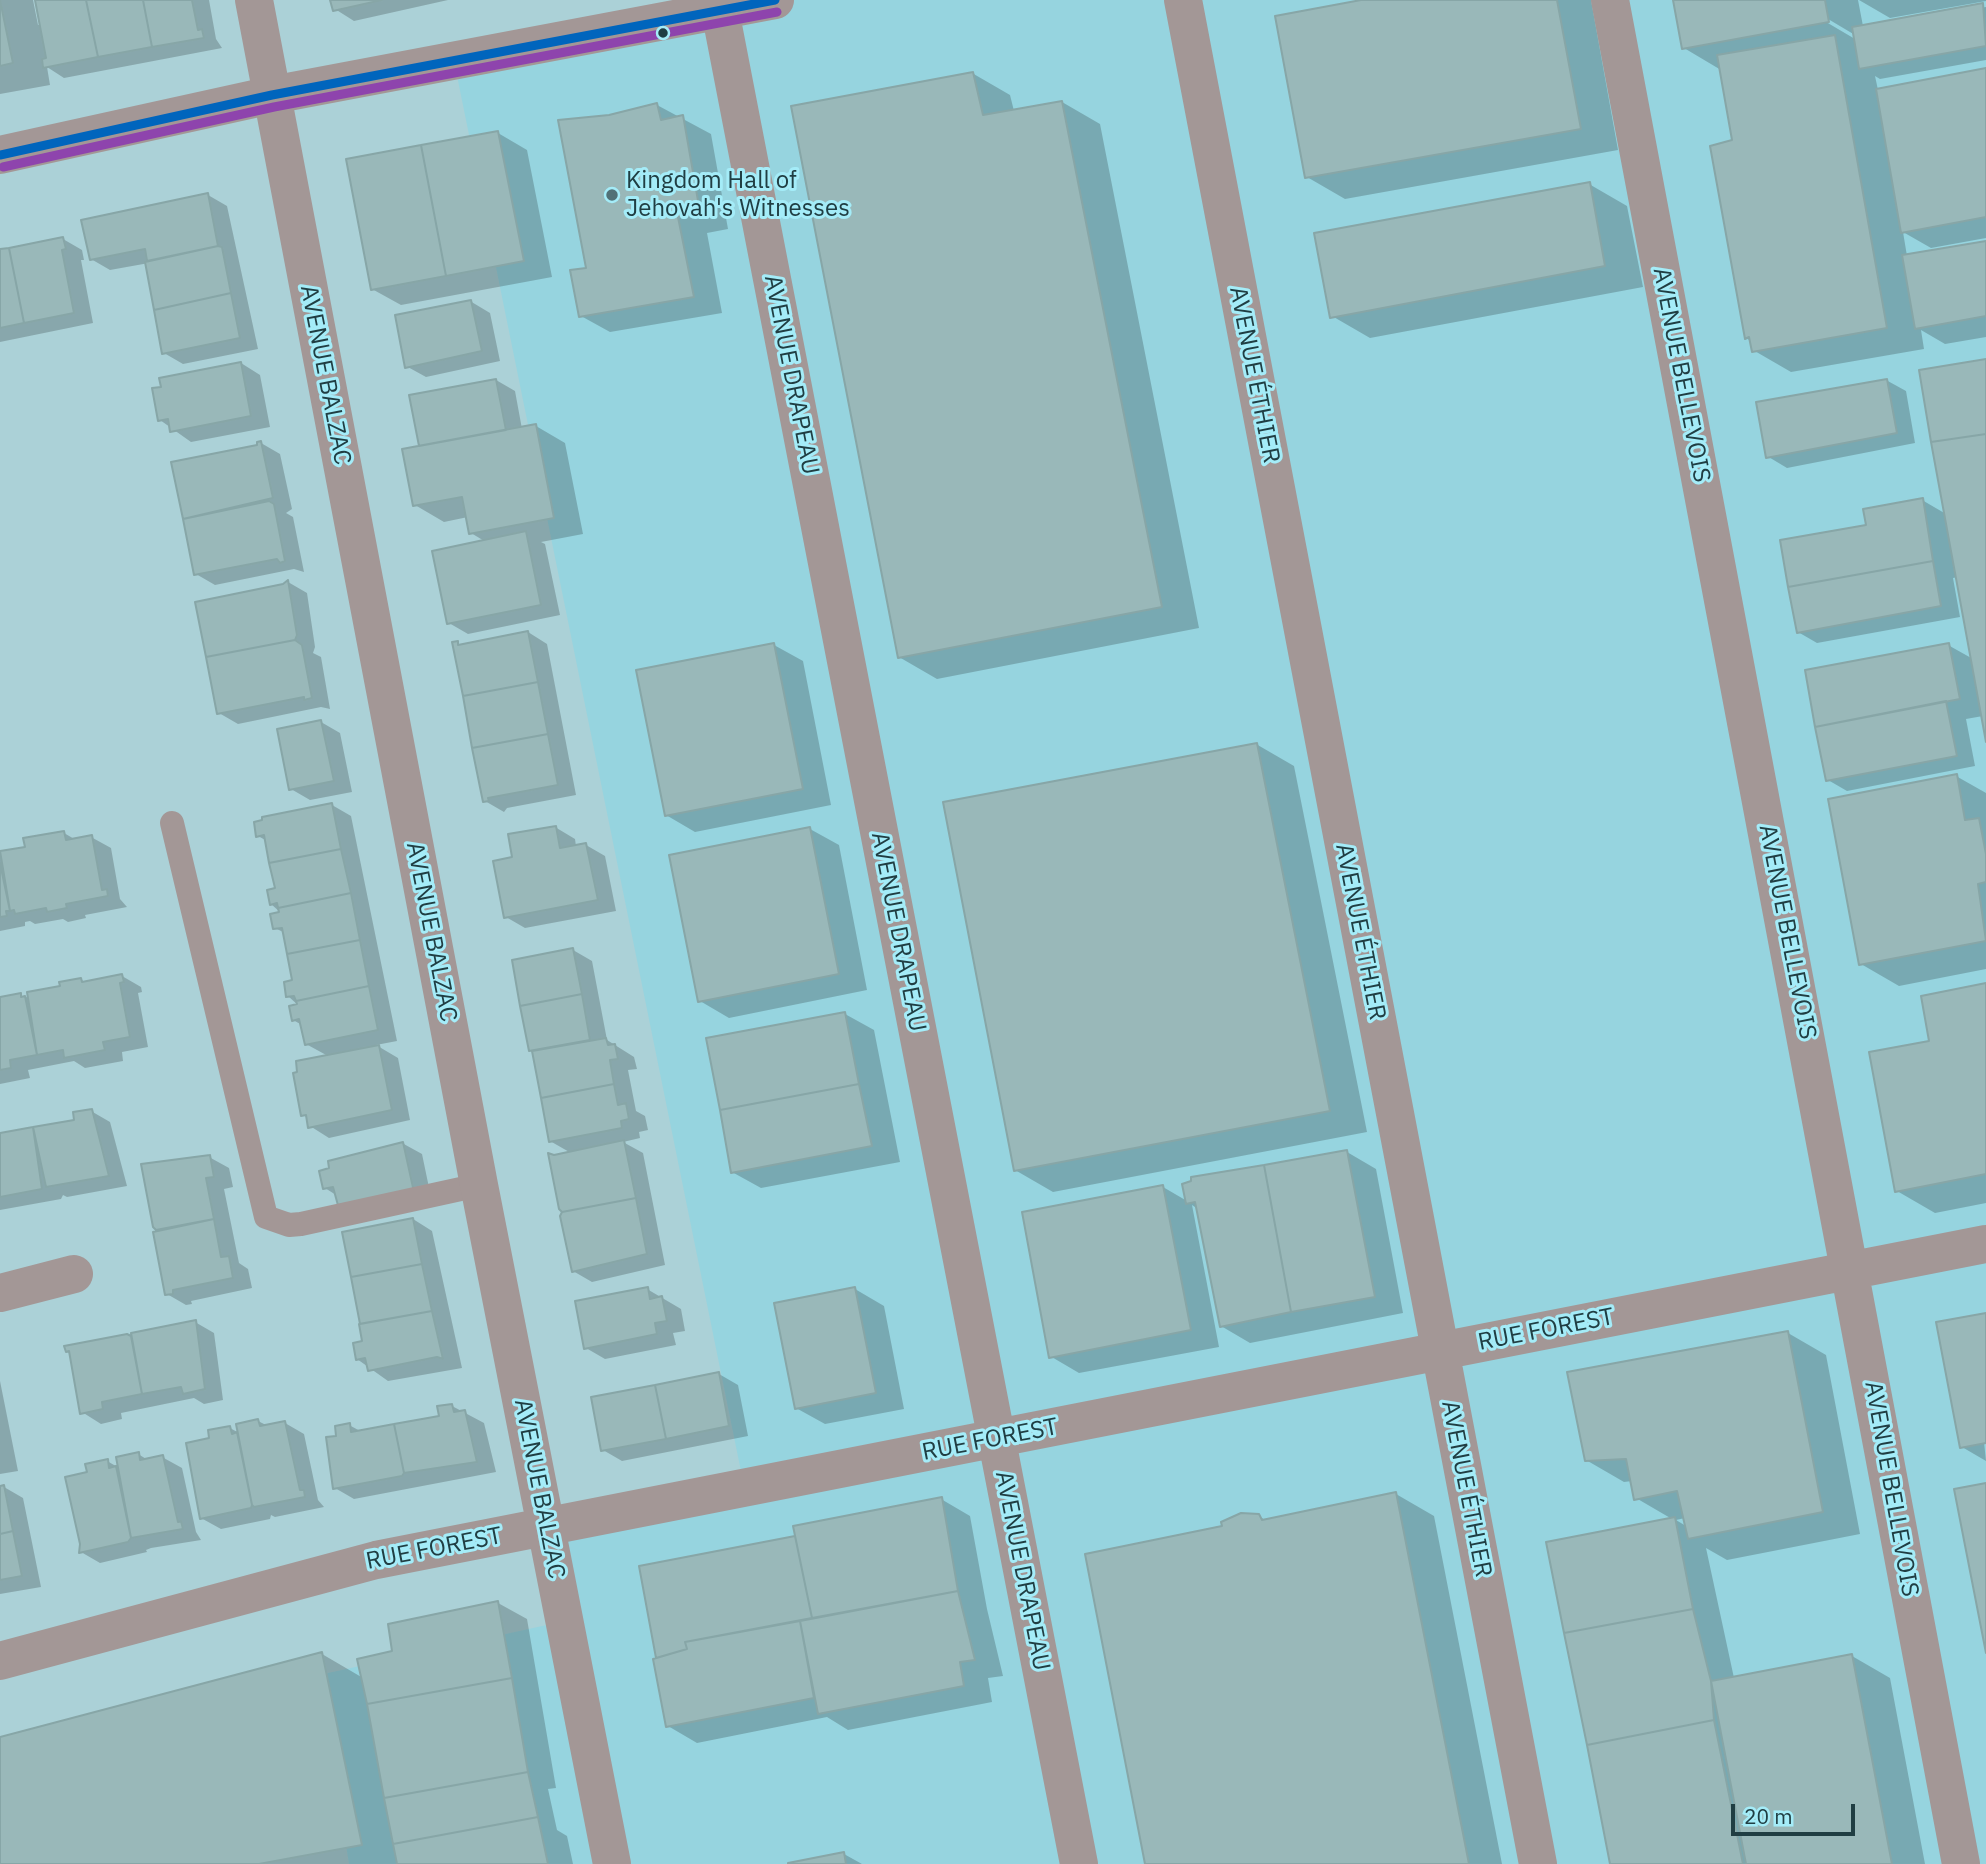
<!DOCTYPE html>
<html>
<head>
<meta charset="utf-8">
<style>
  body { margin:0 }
  #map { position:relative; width:1986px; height:1864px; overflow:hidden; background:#abd1d7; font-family:"IBM Plex Sans",sans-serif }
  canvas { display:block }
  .scale { position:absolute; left:1731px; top:1804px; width:124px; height:32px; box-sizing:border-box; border:4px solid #203e43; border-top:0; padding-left:9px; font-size:21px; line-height:24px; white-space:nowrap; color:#203e43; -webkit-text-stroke:5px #a4ecf8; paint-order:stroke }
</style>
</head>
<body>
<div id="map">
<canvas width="1986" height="1864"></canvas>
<div class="scale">20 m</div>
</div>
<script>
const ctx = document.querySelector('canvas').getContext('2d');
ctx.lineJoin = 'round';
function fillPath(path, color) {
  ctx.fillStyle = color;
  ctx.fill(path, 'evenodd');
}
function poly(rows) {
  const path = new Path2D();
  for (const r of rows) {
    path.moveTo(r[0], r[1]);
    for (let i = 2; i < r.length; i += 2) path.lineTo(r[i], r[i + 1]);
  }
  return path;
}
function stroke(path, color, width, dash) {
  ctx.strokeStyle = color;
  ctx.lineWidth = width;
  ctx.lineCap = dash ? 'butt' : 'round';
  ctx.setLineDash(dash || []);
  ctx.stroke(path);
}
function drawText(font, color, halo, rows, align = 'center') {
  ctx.font = font + ' "IBM Plex Sans",sans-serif';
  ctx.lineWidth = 6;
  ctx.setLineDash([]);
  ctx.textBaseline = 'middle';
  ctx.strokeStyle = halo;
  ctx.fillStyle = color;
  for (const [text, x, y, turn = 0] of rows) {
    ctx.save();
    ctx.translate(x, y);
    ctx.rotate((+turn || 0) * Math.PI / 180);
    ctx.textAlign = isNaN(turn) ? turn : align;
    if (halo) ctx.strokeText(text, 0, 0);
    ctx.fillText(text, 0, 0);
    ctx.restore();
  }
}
fillPath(poly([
  [775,0,1986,0,1986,1864,349,1864,319,1675,565,1621,546,1527,744,1486,454,61]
]), '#96d4df');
fillPath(poly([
  [0,0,33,0,38,25,42,24,37,0,209,0,216,39,222,48,64,78,47,67,50,85,0,94],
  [332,0,448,0,354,21,335,9],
  [1371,0,1591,0,1618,150,1345,199,1307,177],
  [1675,0,1858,0,1863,26,1986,7,1986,60,1880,79,1875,76,1878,90,1986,70,1986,238,1931,248,1903,232,1907,256,1986,242,1986,337,1945,344,1921,330,1924,349,1791,372,1753,350,1751,341,1746,338,1734,142,1721,70,1684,48],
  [1823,16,1855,35,1855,39,1821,19],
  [1859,0,1986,0,1986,1,1890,18],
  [972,73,1010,95,1014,111,1062,102,1100,124,1199,628,937,679,899,657],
  [657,105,711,134,728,229,707,233,722,313,610,332,581,316,609,116],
  [498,133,527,150,552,277,401,305,372,289],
  [1589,184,1627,206,1643,287,1370,338,1332,316],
  [208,195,227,206,258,349,183,364,164,353,149,263,110,270,91,259],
  [63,239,82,250,84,260,81,260,93,323,0,342,0,251],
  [470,301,490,313,500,361,426,377,406,366],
  [1986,361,1986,733,1983,716,1966,719,1975,766,1847,791,1828,780,1948,645,1973,659,1958,577,1953,578,1960,617,1817,643,1798,632,1868,526,1922,500,1946,514],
  [241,363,260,375,270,427,191,442,160,420],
  [496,380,515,391,522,429,536,426,565,443,583,534,541,542,545,544,560,615,468,634,449,623,486,542,471,533,468,517,444,522,415,505,424,447],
  [1886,380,1906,391,1915,443,1787,468,1767,456],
  [261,443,280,454,292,509,286,513,293,517,304,572,294,569,215,585,196,574,173,464,259,446],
  [288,582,307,593,315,647,313,653,321,657,330,709,321,707,238,724,219,713],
  [528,632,547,644,576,795,507,808,504,812,485,801,457,643,462,646],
  [774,645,803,661,831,805,695,832,666,815],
  [321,722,340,733,352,792,310,800,291,789],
  [1256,744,1294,766,1367,1132,1053,1192,1015,1170],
  [1956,776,1986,793,1986,969,1899,986,1861,964],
  [332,805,351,816,397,1041,376,1045,398,1058,410,1120,329,1138,310,1126,308,1118,303,1115,328,1056,306,1044,302,1025,293,1020,299,1006,288,996,294,981,285,933,275,928,281,913,271,904,277,890,267,841,258,836],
  [555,827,575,839,576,846,586,845,605,856,616,911,525,928,506,917,514,858],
  [810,829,839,845,867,990,729,1018,700,1001],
  [64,833,76,840,91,837,111,848,120,899,127,907,85,915,86,918,68,922,63,919,35,924,30,921,25,922,25,926,0,931,0,853,27,848],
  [573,950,592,961,607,1040,634,1057,637,1069,628,1070,636,1111,645,1116,648,1130,639,1132,640,1138,623,1142,643,1153,665,1265,592,1282,573,1271,554,1156,571,1153,550,1141,514,961],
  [122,976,141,987,142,992,138,993,148,1047,122,1052,123,1061,85,1068,74,1061,28,1070,30,1078,0,1084,0,998,30,997,81,980,87,983],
  [1986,985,1986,1203,1935,1213,1897,1191],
  [845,1014,874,1030,900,1162,761,1188,732,1172],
  [91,1111,110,1122,127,1186,67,1197,63,1195,61,1199,0,1210,0,1134,77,1121],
  [402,1143,422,1154,432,1202,336,1195,325,1188],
  [1347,1152,1376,1169,1403,1313,1250,1343,1221,1326,1198,1209,1192,1205,1219,1347,1079,1373,1050,1356,1163,1187,1187,1201],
  [209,1157,229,1168,233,1187,224,1189,239,1263,248,1269,252,1288,191,1301,192,1304,186,1305,167,1294,155,1233],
  [413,1219,432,1231,462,1368,388,1381,357,1359],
  [647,1289,681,1309,685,1331,673,1333,676,1345,605,1359,586,1348],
  [855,1289,884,1306,904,1409,825,1424,796,1408],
  [1986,1315,1984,1442,1986,1461,1962,1447],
  [195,1322,214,1333,223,1400,204,1404,194,1398,121,1413,122,1419,101,1424,82,1412,71,1353,67,1351],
  [1788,1333,1826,1355,1860,1534,1727,1560,1706,1548,1734,1678,1852,1656,1890,1678,1925,1864,1611,1864,1672,1519,1636,1498,1632,1481,1624,1482,1586,1460],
  [1685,1518,1686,1526,1676,1520],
  [719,1374,738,1385,748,1436,622,1461,603,1450],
  [0,1381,18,1471,0,1474],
  [452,1406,484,1423,496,1472,354,1499,335,1488,338,1437,349,1425,362,1432,441,1417],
  [258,1421,268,1426,285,1423,304,1434,318,1500,324,1507,275,1517,271,1515,270,1519,221,1529,201,1518,212,1439,230,1428,239,1433],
  [138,1454,148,1460,162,1457,182,1468,196,1532,201,1540,151,1548,146,1550,147,1552,100,1563,81,1552,89,1473,107,1461,121,1469],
  [4,1487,23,1498,41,1587,0,1594,0,1488],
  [1396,1494,1434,1516,1502,1864,1147,1864,1224,1527,1258,1516,1267,1521],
  [941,1499,970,1516,987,1609,1003,1676,988,1678,992,1702,848,1730,827,1717,697,1743,668,1726,641,1567,797,1537],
  [498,1603,527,1619,556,1788,548,1789,557,1830,567,1836,573,1864,0,1864,0,1739,322,1654,363,1678,394,1653],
  [844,1854,862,1864,790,1864]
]), '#0003');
const building = poly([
  [0,0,13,63,0,66,0,0],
  [35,0,86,0,98,57,43,68,42,59,46,58,35,0],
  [86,0,143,0,152,47,98,57,86,0],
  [143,0,192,0,198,30,202,29,204,38,152,47,143,0],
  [330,0,382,0,333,11,330,0],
  [1361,0,1557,0,1581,129,1305,178,1275,16,1361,0],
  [1673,0,1825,0,1829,22,1682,49,1673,0],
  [1983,3,1986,46,1859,69,1852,27,1983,3],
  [1835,35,1887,328,1752,352,1749,337,1745,339,1710,146,1732,140,1717,55,1835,35],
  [1986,68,1986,217,1901,233,1876,89,1986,68],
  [973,72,983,115,1062,101,1162,607,898,658,791,106,973,72],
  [657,103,661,120,683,115,700,212,678,217,694,297,579,317,570,270,586,268,558,120,609,115,657,103],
  [498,131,524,261,446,276,421,145,498,131],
  [421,145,446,276,371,290,346,159,421,145],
  [1590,182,1605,266,1330,318,1314,233,1590,182],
  [208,193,218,246,147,261,145,249,90,260,81,220,208,193],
  [63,237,66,249,62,250,74,313,24,323,9,248,63,237],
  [1986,241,1986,316,1915,329,1902,255,1986,241],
  [218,246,222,247,231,293,154,310,145,262,218,246],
  [9,248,24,323,0,328,0,249,9,248],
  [231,293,240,338,162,354,154,310,231,293],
  [471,300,482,351,405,368,395,315,471,300],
  [1986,359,1986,434,1931,442,1919,370,1986,359],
  [241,362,251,416,170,432,168,419,158,421,152,388,161,387,159,378,241,362],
  [496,379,506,430,419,446,409,395,496,379],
  [1887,379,1897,433,1766,458,1756,402,1887,379],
  [536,424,554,518,469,534,462,497,413,506,402,449,536,424],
  [1986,434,1986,742,1931,442,1986,434],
  [261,441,273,498,183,519,171,462,257,445,257,442,261,441],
  [1923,498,1933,561,1788,587,1780,540,1866,525,1863,509,1923,498],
  [269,501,274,504,285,561,280,563,277,559,194,575,183,519,269,501],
  [526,531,541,605,447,624,432,551,526,531],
  [1933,561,1941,606,1797,633,1788,587,1933,561],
  [288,580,297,635,295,640,206,657,195,602,283,584,288,580],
  [528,631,538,682,463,696,452,642,458,641,458,645,528,631],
  [295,640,302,645,312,698,304,700,304,697,217,714,206,657,295,640],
  [774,643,803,789,665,816,636,670,774,643],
  [1949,643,1960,699,1815,727,1805,670,1949,643],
  [538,682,548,734,472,748,463,696,538,682],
  [1946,701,1957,756,1826,781,1815,727,1946,701],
  [321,720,334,781,289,790,277,729,321,720],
  [548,734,558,785,488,798,489,801,483,802,472,748,548,734],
  [1257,743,1330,1111,1014,1171,943,802,1257,743],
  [1957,774,1965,820,1979,818,1986,854,1986,882,1978,884,1986,941,1859,965,1828,799,1957,774],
  [332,803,341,849,269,863,264,835,256,837,254,822,262,820,262,817,332,803],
  [556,826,560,848,586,843,598,900,504,918,493,861,512,857,508,834,556,826],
  [810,827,839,974,698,1002,669,855,810,827],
  [64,831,66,840,92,835,102,890,107,889,108,896,66,904,67,908,47,912,46,908,15,914,14,910,10,911,0,851,25,847,23,838,64,831],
  [341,849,351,893,278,908,277,903,270,905,267,890,275,888,269,863,341,849],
  [0,863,10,911,6,911,7,916,0,917,0,863],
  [351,893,360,940,287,954,282,928,273,929,270,914,279,912,278,908,351,893],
  [360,940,369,986,296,1001,294,996,286,997,284,982,292,980,287,954,360,940],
  [573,948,582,994,520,1006,512,960,573,948],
  [122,974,124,982,120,983,130,1037,103,1042,105,1050,64,1058,63,1050,37,1055,27,992,60,986,59,982,81,978,82,982,122,974],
  [1986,983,1986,1174,1895,1192,1869,1052,1929,1041,1921,996,1986,983],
  [369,986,378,1030,305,1045,299,1019,292,1021,289,1006,297,1004,296,1001,369,986],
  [21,993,21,997,25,996,37,1055,10,1060,11,1068,0,1070,0,997,21,993],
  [582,994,590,1040,529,1051,520,1006,582,994],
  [845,1012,859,1084,720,1110,706,1038,845,1012],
  [606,1038,608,1045,615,1044,618,1059,610,1060,614,1084,541,1098,532,1051,606,1038],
  [379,1045,392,1110,308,1128,306,1115,301,1116,293,1073,297,1072,296,1061,379,1045],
  [614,1084,618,1105,626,1103,629,1119,621,1121,622,1128,549,1142,541,1098,614,1084],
  [859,1084,872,1146,731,1173,720,1110,859,1084],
  [92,1109,109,1176,46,1187,33,1127,74,1120,73,1112,92,1109],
  [33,1127,42,1189,0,1197,0,1133,33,1127],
  [624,1140,636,1198,562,1212,559,1209,548,1153,554,1155,624,1140],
  [403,1142,414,1192,339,1209,333,1187,323,1189,319,1171,329,1168,328,1161,403,1142],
  [1347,1150,1375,1297,1291,1312,1264,1165,1347,1150],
  [210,1155,214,1177,206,1178,214,1219,156,1230,153,1227,141,1164,210,1155],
  [1264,1165,1291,1312,1220,1327,1195,1202,1186,1204,1182,1184,1191,1181,1191,1177,1264,1165],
  [1163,1185,1191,1330,1049,1358,1022,1212,1163,1185],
  [636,1198,647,1254,572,1272,560,1216,562,1212,636,1198],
  [413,1218,422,1264,351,1277,342,1232,413,1218],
  [214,1219,221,1257,229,1256,233,1278,173,1290,173,1294,165,1295,153,1232,214,1219],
  [422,1264,432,1311,360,1324,351,1277,422,1264],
  [648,1287,650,1299,662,1296,667,1321,655,1323,657,1334,584,1349,575,1301,648,1287],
  [855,1287,876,1393,795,1409,774,1303,855,1287],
  [432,1311,443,1359,437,1357,368,1371,365,1358,356,1360,353,1343,362,1341,359,1324,432,1311],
  [1986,1313,1986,1443,1960,1448,1936,1322,1986,1313],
  [196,1320,205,1389,183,1394,181,1387,142,1394,131,1333,196,1320],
  [1788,1331,1823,1512,1688,1539,1677,1491,1634,1500,1626,1459,1585,1461,1567,1372,1788,1331],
  [127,1334,131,1336,142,1394,102,1402,103,1409,80,1414,69,1351,66,1352,64,1346,127,1334],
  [719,1372,729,1426,666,1439,655,1385,719,1372],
  [655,1385,666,1439,601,1451,591,1397,655,1385],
  [452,1404,454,1412,465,1410,477,1462,404,1473,394,1424,439,1416,437,1406,452,1404],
  [258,1419,260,1426,285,1421,300,1490,304,1490,305,1497,254,1507,252,1505,236,1424,258,1419],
  [350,1423,351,1432,394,1424,404,1473,402,1476,333,1489,326,1437,336,1436,335,1426,350,1423],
  [230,1426,232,1434,237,1432,252,1505,251,1508,200,1519,186,1443,209,1438,208,1430,230,1426],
  [139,1452,140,1460,163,1455,178,1522,181,1521,183,1529,131,1538,116,1457,139,1452],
  [108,1459,109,1468,116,1466,131,1538,128,1542,79,1553,80,1544,65,1477,87,1472,85,1464,108,1459],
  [1986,1483,1986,1653,1954,1489,1986,1483],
  [4,1485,13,1531,0,1534,0,1486,4,1485],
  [1396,1492,1469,1864,1145,1864,1085,1554,1222,1526,1221,1522,1241,1513,1259,1514,1262,1520,1396,1492],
  [942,1497,958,1591,812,1618,793,1526,942,1497],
  [1675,1517,1693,1609,1564,1633,1546,1542,1675,1517],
  [13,1531,22,1576,0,1580,0,1534,13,1531],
  [795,1536,812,1618,685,1642,687,1649,656,1658,639,1566,795,1536],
  [958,1591,975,1660,960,1662,964,1686,818,1714,800,1621,958,1591],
  [498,1601,512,1678,367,1704,357,1659,392,1651,388,1624,498,1601],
  [1693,1609,1711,1681,1714,1720,1587,1745,1564,1633,1693,1609],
  [800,1621,814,1698,666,1727,653,1659,687,1649,685,1642,800,1621],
  [322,1652,362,1845,259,1864,0,1864,0,1737,322,1652],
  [1852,1654,1892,1864,1746,1864,1711,1681,1852,1654],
  [512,1678,528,1772,384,1798,367,1704,512,1678],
  [1714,1720,1743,1864,1610,1864,1587,1745,1714,1720],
  [528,1772,538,1817,393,1844,384,1798,528,1772],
  [538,1817,548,1864,397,1864,393,1844,538,1817],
  [844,1852,846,1864,788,1864,788,1863,844,1852]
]);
fillPath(building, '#99b8b9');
stroke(building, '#87a6a7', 2);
stroke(poly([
  [172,823,266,1217,289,1225,301,1224,479,1185]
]), '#a39796', 24);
stroke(poly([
  [254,0,479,1185,612,1864],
  [718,0,1079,1864],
  [1183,0,1538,1864],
  [1610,0,1961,1864],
  [0,155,272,95,775,0],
  [0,1293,74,1274],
  [0,1661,376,1560,1986,1244]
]), '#a39796', 38);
stroke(poly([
  [0,155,272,95,775,0]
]), '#0065bd', 9);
stroke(poly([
  [3,167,274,107,777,12]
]), '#8e44ad', 9);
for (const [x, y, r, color] of [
  [663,33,6,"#203e43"],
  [612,195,7,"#517177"]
]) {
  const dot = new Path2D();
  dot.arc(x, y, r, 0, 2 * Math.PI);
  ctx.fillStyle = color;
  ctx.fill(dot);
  stroke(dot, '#a4ecf8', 2.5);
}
drawText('24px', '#203e43', '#a4ecf8', [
  ["Kingdom Hall of",626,181],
  ["Jehovah's Witnesses",626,209]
], 'left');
drawText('24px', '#203e43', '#a4ecf8', [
  ["AVENUE BALZAC",325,375,79],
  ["AVENUE DRAPEAU",791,375,79],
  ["AVENUE ÉTHIER",1254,375,79],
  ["AVENUE BELLEVOIS",1681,375,79],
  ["AVENUE BALZAC",431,932,79],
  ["AVENUE DRAPEAU",898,932,79],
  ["AVENUE ÉTHIER",1360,932,79],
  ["AVENUE BELLEVOIS",1787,932,79],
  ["RUE FOREST",1546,1330,-11],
  ["RUE FOREST",990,1440,-11],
  ["AVENUE BALZAC",539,1489,79],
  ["AVENUE ÉTHIER",1466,1489,79],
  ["AVENUE BELLEVOIS",1891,1489,80],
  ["RUE FOREST",434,1549,-11],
  ["AVENUE DRAPEAU",1022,1571,79]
]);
</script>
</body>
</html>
